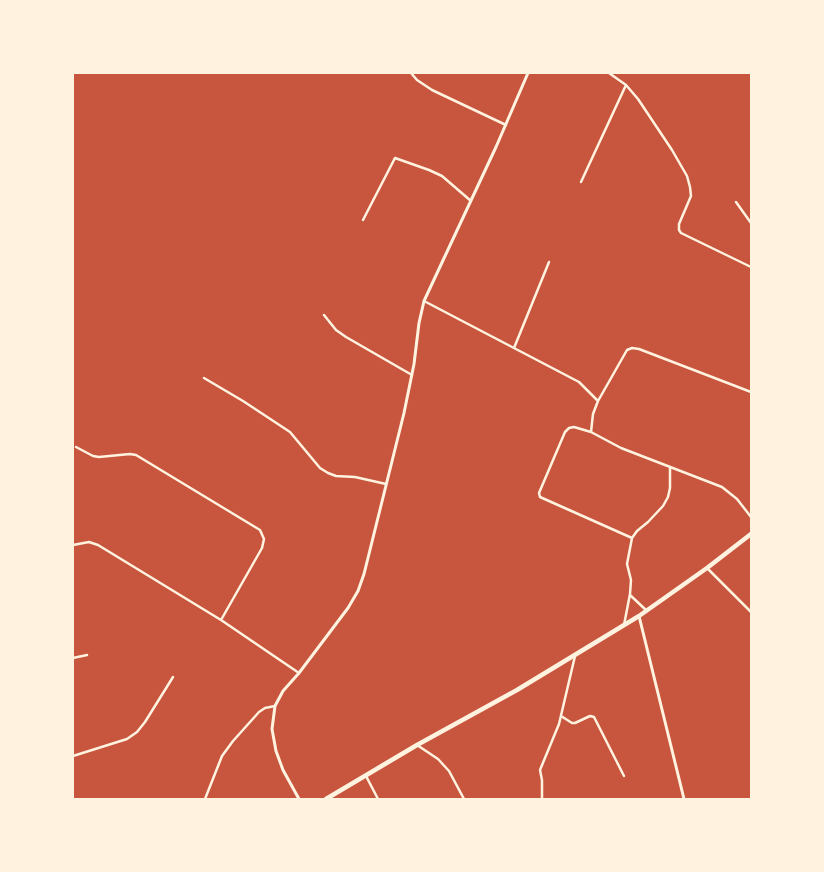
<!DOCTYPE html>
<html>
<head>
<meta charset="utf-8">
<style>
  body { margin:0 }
  #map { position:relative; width:824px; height:872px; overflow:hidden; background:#c8553d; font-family:Lato,sans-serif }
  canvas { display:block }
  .frame { position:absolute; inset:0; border:74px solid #fff3e0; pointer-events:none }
</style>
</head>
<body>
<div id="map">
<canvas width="824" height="872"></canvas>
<div class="frame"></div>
</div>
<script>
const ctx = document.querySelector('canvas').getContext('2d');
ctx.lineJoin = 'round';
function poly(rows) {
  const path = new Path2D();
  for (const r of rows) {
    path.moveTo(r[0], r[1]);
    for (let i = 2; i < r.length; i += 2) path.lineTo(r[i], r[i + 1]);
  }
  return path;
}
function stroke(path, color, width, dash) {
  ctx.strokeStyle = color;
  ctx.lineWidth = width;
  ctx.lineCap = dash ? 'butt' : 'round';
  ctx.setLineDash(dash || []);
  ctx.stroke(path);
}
stroke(poly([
  [411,73,417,80,432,90,506,125],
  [609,73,626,85,638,99,672,150,687,176,690,187,691,196,679,224,679,230,681,233,751,267],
  [581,182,626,85],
  [736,202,751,223],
  [363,220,395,158,429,170,442,176,471,201],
  [424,301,579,382,598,401,593,414,591,432,621,448,722,487,737,499,751,517],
  [324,315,336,330,346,337,412,375],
  [514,348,549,262],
  [204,378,243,401,290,432,320,468,328,473,336,476,355,477,386,484],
  [598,401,627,350,632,348,639,349,751,392],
  [591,432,574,427,569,428,565,432,539,493,540,497,632,538],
  [76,447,93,456,99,457,130,454,136,455,260,530,264,539,262,548,221,620],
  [73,545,89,542,98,545,221,620,299,673],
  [707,568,751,612],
  [630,595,647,611],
  [624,625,630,594,631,580,627,564,632,538,637,531,648,522,663,506,668,497,670,488,670,467],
  [73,658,87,655],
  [561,716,572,723,575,723,590,716,594,717,624,776],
  [417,745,438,759,449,771,464,799],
  [73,756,127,739,137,732,145,722,173,677],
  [366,776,378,799],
  [205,799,222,756,233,741,259,712,265,708,275,706],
  [542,799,542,780,540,770,559,724,575,656]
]), '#fff3e0', 2.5);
stroke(poly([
  [639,616,684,799],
  [299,799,283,770,276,751,272,729,275,706,283,691,299,673,348,608,358,591,364,574,404,413,414,364,419,323,424,301,496,147,528,73]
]), '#fff3e0', 3);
stroke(poly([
  [326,799,417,745,517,690,639,616,707,568,751,534]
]), '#fff3e0', 4.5);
</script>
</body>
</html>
